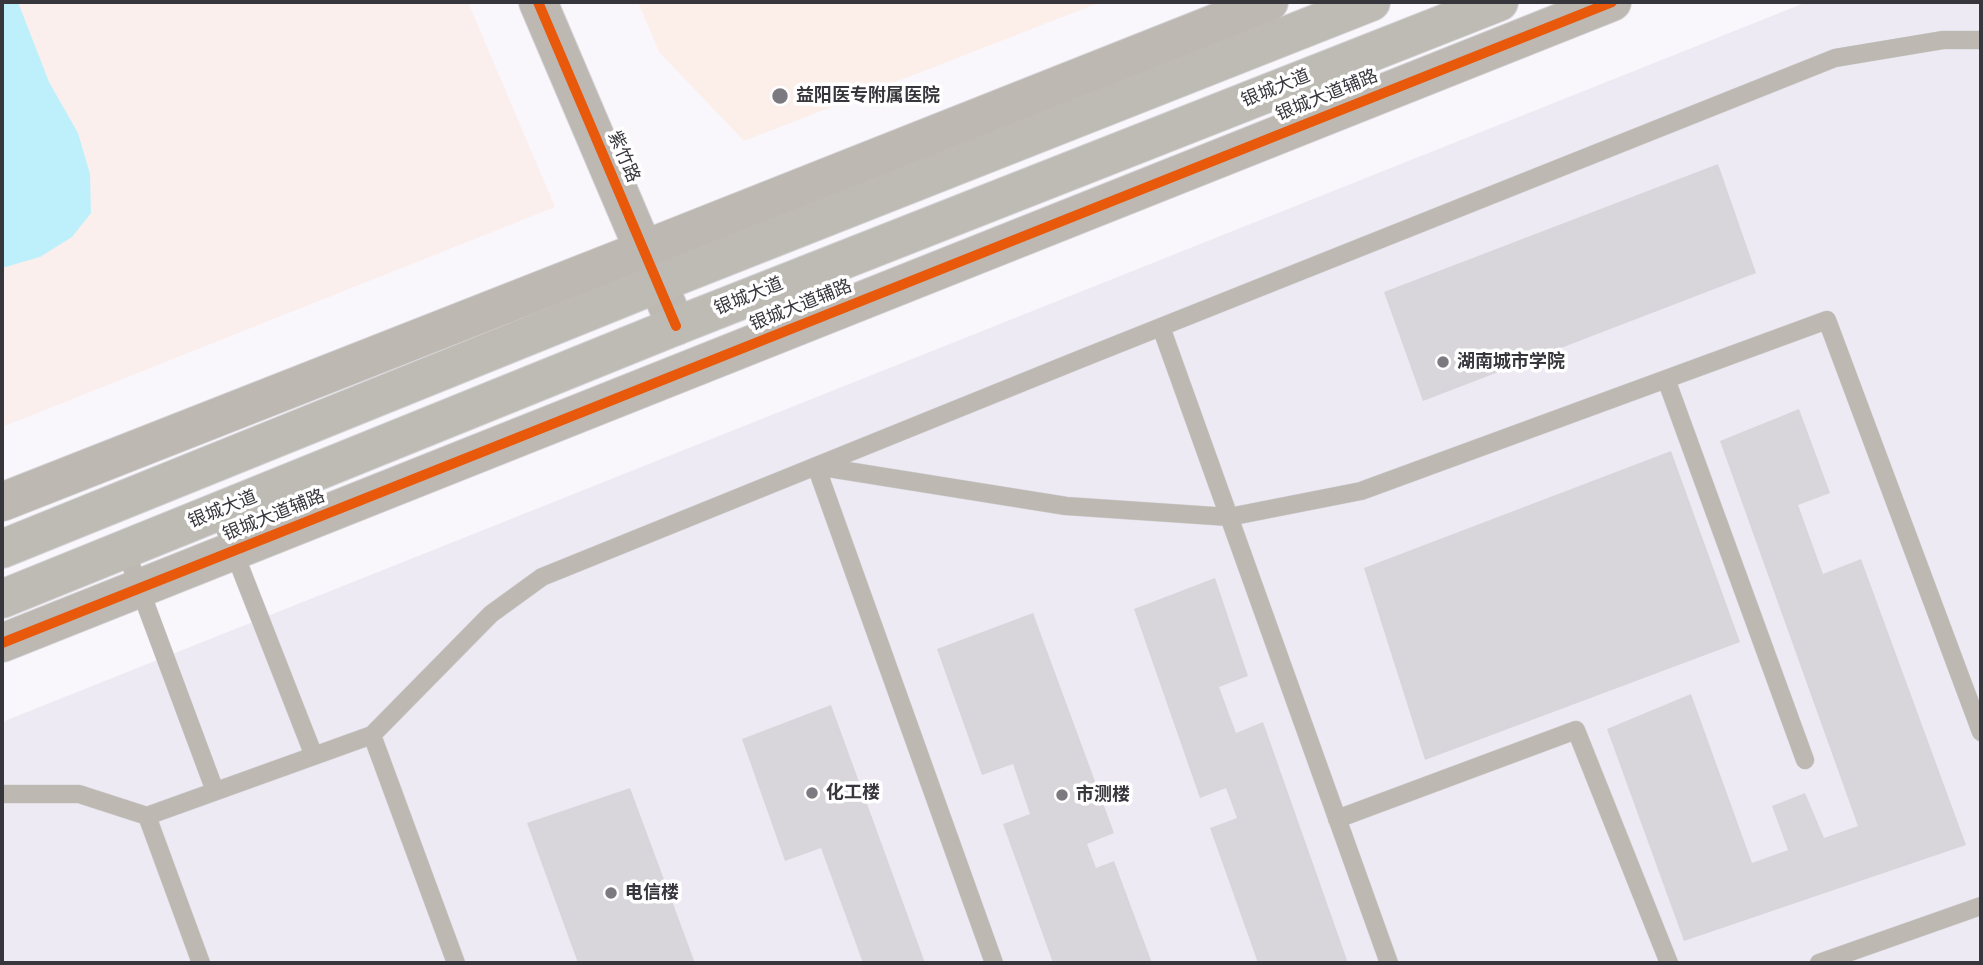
<!DOCTYPE html>
<html>
<head>
<meta charset="utf-8">
<style>
  body { margin:0 }
  #map { position:relative; width:1983px; height:965px; overflow:hidden; background:#f9f7fc; font-family:"DejaVu Sans",sans-serif }
  canvas { display:block }
  .frame { position:absolute; inset:0; border:4px solid #38363d; pointer-events:none }
</style>
</head>
<body>
<div id="map">
<canvas width="1983" height="965"></canvas>
<div class="frame"></div>
</div>
<script>
const ctx = document.querySelector('canvas').getContext('2d');
ctx.lineJoin = 'round';
function fillPath(path, color) {
  ctx.fillStyle = color;
  ctx.fill(path, 'evenodd');
}
function poly(rows) {
  const path = new Path2D();
  for (const r of rows) {
    path.moveTo(r[0], r[1]);
    for (let i = 2; i < r.length; i += 2) path.lineTo(r[i], r[i + 1]);
  }
  return path;
}
function stroke(path, color, width, dash) {
  ctx.strokeStyle = color;
  ctx.lineWidth = width;
  ctx.lineCap = dash ? 'butt' : 'round';
  ctx.setLineDash(dash || []);
  ctx.stroke(path);
}
function drawText(font, color, halo, rows, align = 'center') {
  ctx.font = font + ' "DejaVu Sans","Noto Sans SC",sans-serif';
  ctx.lineWidth = 7;
  ctx.setLineDash([]);
  ctx.textBaseline = 'middle';
  ctx.strokeStyle = halo;
  ctx.fillStyle = color;
  for (const [text, x, y, turn = 0] of rows) {
    ctx.save();
    ctx.translate(x, y);
    ctx.rotate((+turn || 0) * Math.PI / 180);
    ctx.textAlign = isNaN(turn) ? turn : align;
    if (halo) ctx.strokeText(text, 0, 0);
    ctx.fillText(text, 0, 0);
    ctx.restore();
  }
}
fillPath(poly([
  [2,2,468,2,555,207,2,427]
]), '#fbefed');
fillPath(poly([
  [1807,2,1981,2,1981,963,2,963,2,722]
]), '#edeaf4');
fillPath(poly([
  [638,2,1101,2,744,141,659,52]
]), '#fcefea');
fillPath(poly([
  [2,2,18,2,49,82,78,133,90,174,91,213,72,237,40,257,2,268]
]), '#bef0fc');
fillPath(poly([
  [1718,164,1756,273,1423,401,1384,292],
  [1799,409,1830,493,1798,505,1823,574,1861,559,1966,845,1684,941,1607,729,1691,694,1752,863,1788,850,1772,806,1805,793,1824,838,1858,826,1720,441],
  [1671,451,1740,642,1425,760,1364,568],
  [1215,578,1248,676,1219,687,1236,733,1263,722,1348,963,1258,963,1210,828,1237,818,1226,788,1200,798,1134,609],
  [1033,613,1114,833,1087,844,1096,868,1114,861,1152,963,1053,963,1003,824,1030,814,1013,764,982,775,937,649],
  [831,705,925,963,863,963,821,848,785,861,742,739],
  [630,788,695,963,578,963,527,823]
]), '#d8d6db');
const service = poly([
  [1161,327,1389,963],
  [1666,379,1805,760],
  [218,511,314,756],
  [125,549,215,791],
  [372,735,456,963],
  [2,794,79,794,147,816,372,735,491,614,542,577,1078,360,1835,58,1943,40,1981,40],
  [147,816,201,963],
  [1337,819,1576,730,1669,963],
  [994,963,816,466,1066,506,1229,517,1361,491,1827,320,1981,732],
  [1819,963,1981,906]
]);
const tertiary = poly([
  [538,2,676,326],
  [2,502,643,250,1269,2],
  [2,643,1612,2]
]);
const primary = poly([
  [2,549,657,284,1371,2],
  [2,599,676,326,1499,2]
]);
stroke(service, '#d6d5d9', 19);
stroke(tertiary, '#d6d5d9', 40);
stroke(primary, '#d6d5d9', 40);
stroke(service, '#bdb8b2', 18);
stroke(tertiary, '#bdb8b2', 38);
stroke(primary, '#bebbb5', 38);
stroke(poly([
  [538,2,676,326],
  [2,643,1612,2]
]), '#e8590c', 10);
for (const [x, y, r, color] of [
  [780,96,9,"#7c7a80"],
  [1443,362,7,"#7c7a80"],
  [812,793,7,"#7c7a80"],
  [1062,795,7,"#7c7a80"],
  [611,893,7,"#7c7a80"]
]) {
  const dot = new Path2D();
  dot.arc(x, y, r, 0, 2 * Math.PI);
  ctx.fillStyle = color;
  ctx.fill(dot);
  stroke(dot, '#fff', 2.5);
}
drawText('18px', '#38363d', '#fff', [
  ["银城大道",1276,89,-22],
  ["银城大道辅路",1327,96,-22],
  ["紫竹路",623,157,67],
  ["银城大道",749,297,-22],
  ["银城大道辅路",801,306,-22],
  ["银城大道",223,510,-22],
  ["银城大道辅路",274,516,-22]
]);
drawText('bold 18px', '#38363d', '#fff', [
  ["益阳医专附属医院",796,96],
  ["湖南城市学院",1457,362],
  ["化工楼",826,793],
  ["市测楼",1076,795],
  ["电信楼",625,893]
], 'left');
</script>
</body>
</html>
